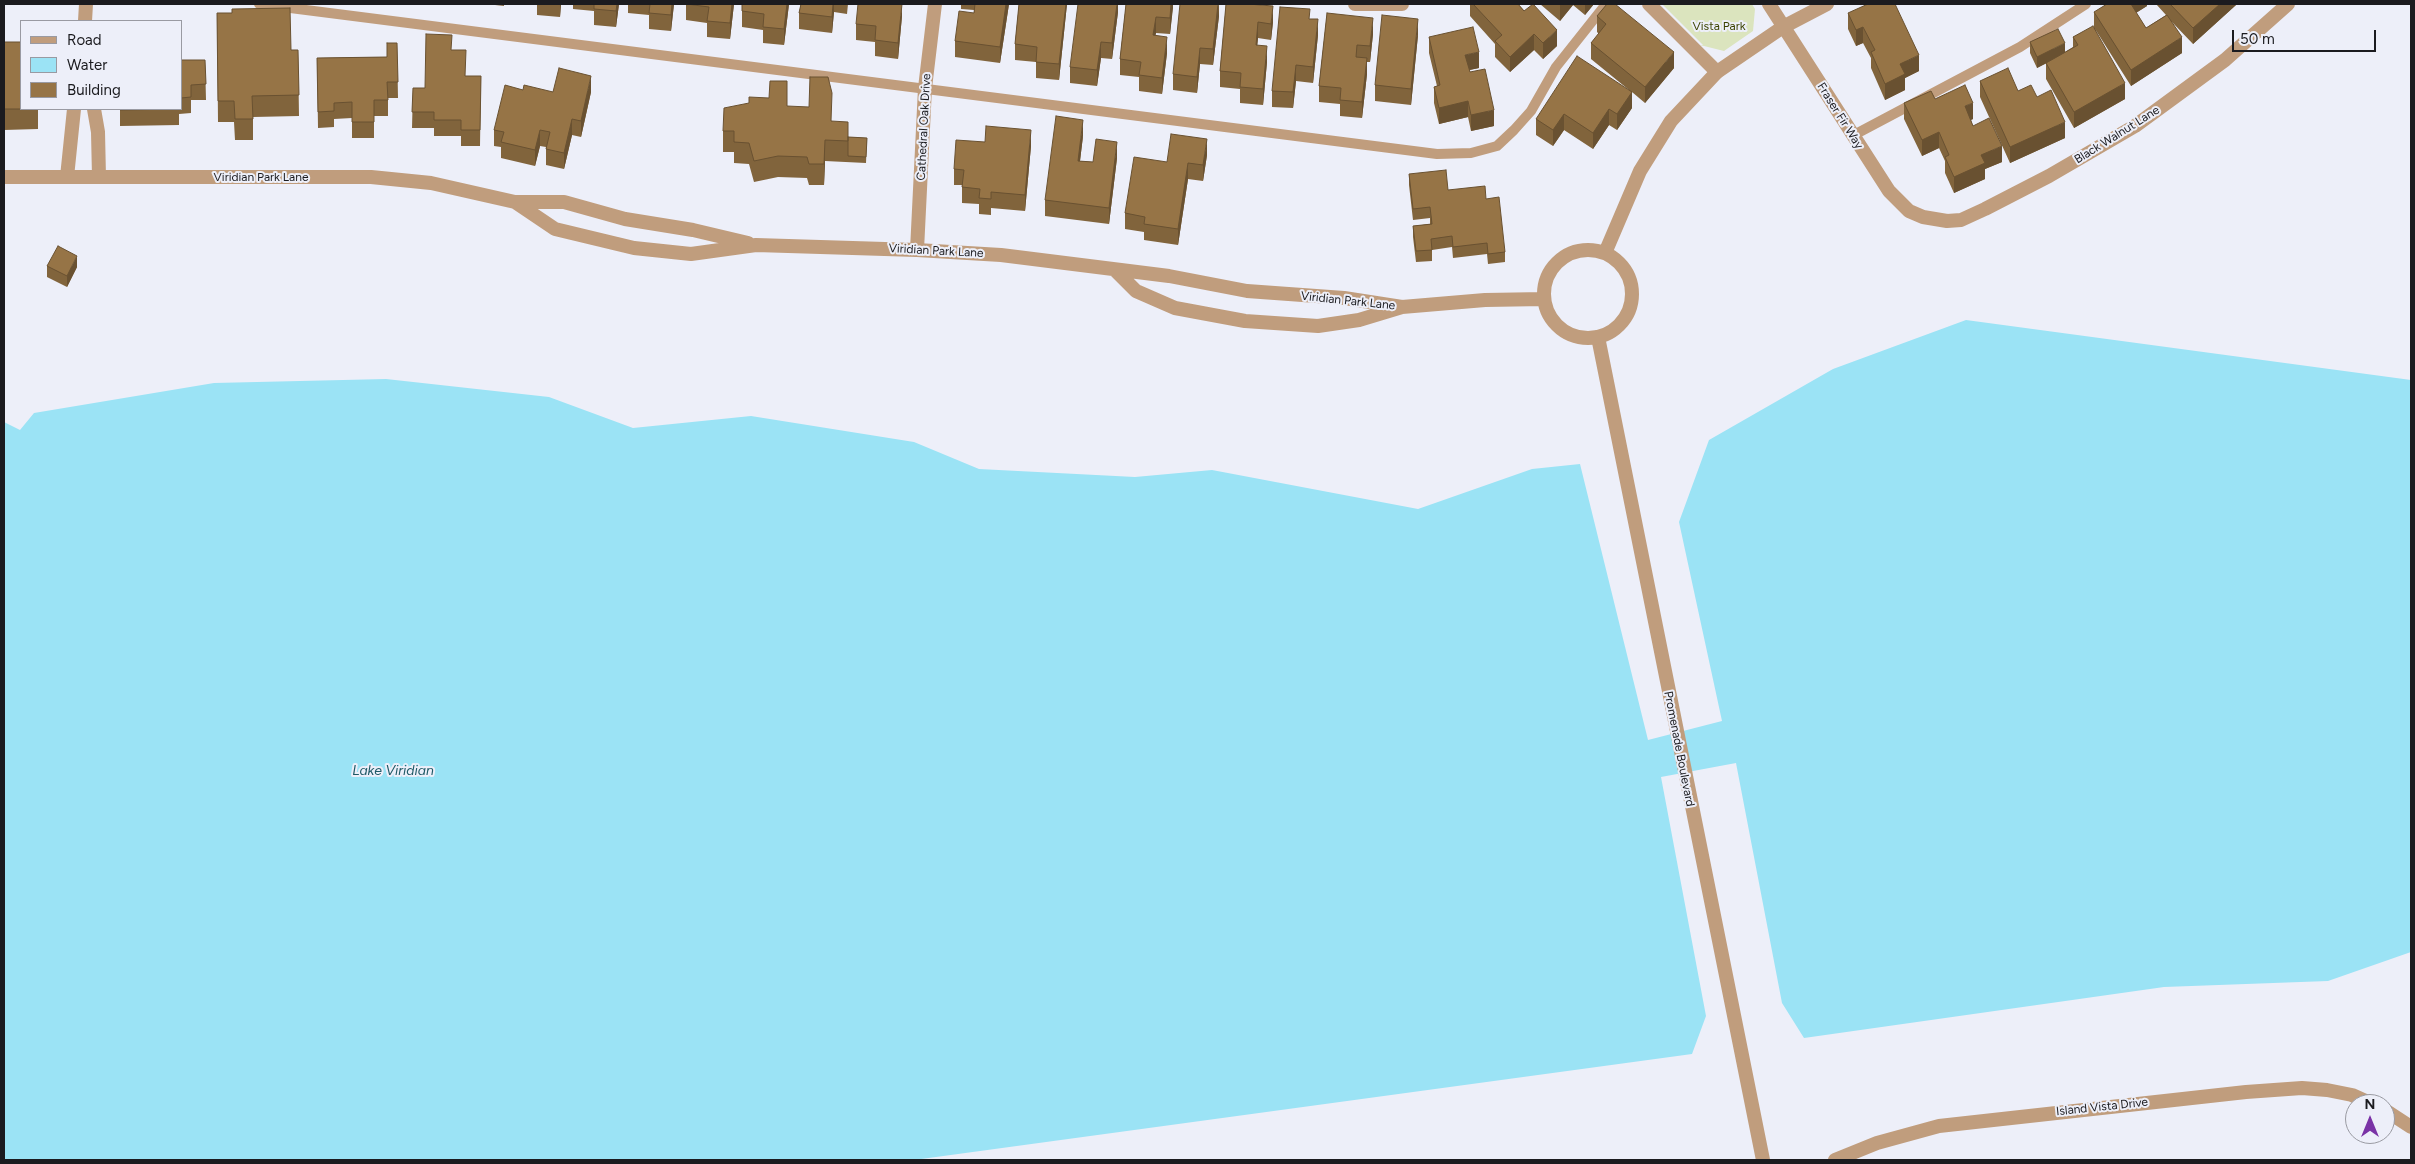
<!DOCTYPE html>
<html>
<head>
<meta charset="utf-8">
<style>
  body { margin:0 }
  #map { position:relative; width:2415px; height:1164px; overflow:hidden; background:#edeff9; font-family:Figtree,sans-serif }
  canvas { display:block }
  .frame { position:absolute; inset:0; border:5px solid #1b1b1f; pointer-events:none }
  .legend { position:absolute; left:20px; top:20px; width:162px; height:90px; box-sizing:border-box; background:#edeff9; border:1px solid #999aa2; margin:0; padding:6px 9px; list-style:none; font-size:15px; color:#1b1b1f }
  .legend li { display:flex; align-items:center; gap:10px; height:25px }
  .legend b { width:25px; border:1px solid #999aa2 }
  .north { position:absolute; left:2345px; top:1094px; width:50px; height:50px; box-sizing:border-box; background:#edeff9; border:1px solid #999aa2; border-radius:50%; rotate:0deg; font-size:14px; font-weight:700; line-height:20px; text-align:center; color:#1b1b1f }
  .north::after { content:''; display:block; margin:auto; width:18px; height:22px; background:#7a33a6; clip-path:polygon(50% 0,100% 100%,50% 72%,0 100%) }
  .scale { position:absolute; left:2232px; top:30px; width:144px; height:22px; box-sizing:border-box; border:2px solid #1b1b1f; border-top:0; padding-left:6px; font-size:15px; line-height:18px; white-space:nowrap; color:#1b1b1f; -webkit-text-stroke:4px #edeff9; paint-order:stroke }
</style>
</head>
<body>
<div id="map">
<canvas width="2415" height="1164"></canvas>
<div class="frame"></div>
<ul class="legend">
<li><b style="height:6px;background:#c09d7d"></b>Road</li>
<li><b style="height:14px;background:#9be3f5"></b>Water</li>
<li><b style="height:14px;background:#967446"></b>Building</li>
</ul>
<div class="north">N</div>
<div class="scale">50 m</div>
</div>
<script>
const ctx = document.querySelector('canvas').getContext('2d');
ctx.lineJoin = 'round';
function fillPath(path, color) {
  ctx.fillStyle = color;
  ctx.fill(path, 'evenodd');
}
function poly(rows) {
  const path = new Path2D();
  for (const r of rows) {
    if (r.length === 3) {
      path.moveTo(r[0] + r[2], r[1]);
      path.arc(r[0], r[1], r[2], 0, 2 * Math.PI);
      continue;
    }
    path.moveTo(r[0], r[1]);
    for (let i = 2; i < r.length; i += 2) path.lineTo(r[i], r[i + 1]);
  }
  return path;
}
function stroke(path, color, width, dash) {
  ctx.strokeStyle = color;
  ctx.lineWidth = width;
  ctx.lineCap = dash ? 'butt' : 'round';
  ctx.setLineDash(dash || []);
  ctx.stroke(path);
}
function drawText(font, color, halo, rows, align = 'center') {
  ctx.font = font + ' Figtree,sans-serif';
  ctx.lineWidth = 4;
  ctx.setLineDash([]);
  ctx.textBaseline = 'middle';
  ctx.strokeStyle = halo;
  ctx.fillStyle = color;
  for (const [text, x, y, turn = 0] of rows) {
    ctx.save();
    ctx.translate(x, y);
    ctx.rotate((+turn || 0) * Math.PI / 180);
    ctx.textAlign = isNaN(turn) ? turn : align;
    if (halo) ctx.strokeText(text, 0, 0);
    ctx.fillText(text, 0, 0);
    ctx.restore();
  }
}
fillPath(poly([
  [1662,4,1752,4,1755,9,1753,31,1724,51,1700,45,1703,45]
]), '#dbe4be');
fillPath(poly([
  [1966,320,2411,380,2411,952,2328,981,2164,987,1804,1038,1782,1003,1736,763,1661,777,1706,1016,1692,1054,914,1160,4,1160,4,422,20,430,34,413,214,383,386,379,549,397,633,428,751,416,914,442,979,469,1135,477,1212,470,1418,509,1532,469,1580,464,1648,740,1722,721,1679,522,1709,440,1833,369]
]), '#9be3f5');
stroke(poly([
  [259,4,1437,154,1471,153,1497,146,1514,130,1531,111,1556,67,1606,4],
  [1852,136,2020,47,2086,4]
]), '#c09d7d', 10);
stroke(poly([
  [1355,4,1402,4],
  [1649,4,1717,72],
  [1769,4,1889,191,1909,211,1923,217,1947,221,1961,220,1985,209,2049,176,2135,126,2225,60,2288,4],
  [85,21,86,4],
  [94,109,98,132,99,177],
  [67,177,74,109],
  [917,250,925,88,935,4],
  [1598,337,1763,1160],
  [2385,1110,2411,1127],
  [1835,1160,1877,1143,1939,1126,2246,1092,2302,1088,2327,1090,2352,1095,2372,1104]
]), '#c09d7d', 14);
stroke(poly([
  [4,177,371,177,431,183,515,202,564,202,625,219,693,230,748,243],
  [515,202,555,229,634,248,691,254,756,245,917,250,1001,255,1169,276,1247,291,1344,298,1402,307],
  [1588,294,44],
  [1605,253,1640,171,1671,121,1717,72,1783,27,1827,4],
  [1115,270,1136,291,1175,308,1245,321,1318,326,1359,320,1402,307,1485,300,1544,299]
]), '#c09d7d', 14);
fillPath(poly([
  [486,4,504,4,504,6],
  [537,4,561,4,560,17,537,15],
  [573,4,619,4,616,27,594,25,594,11,573,9],
  [628,4,674,4,671,31,649,29,649,15,628,13],
  [686,4,734,4,730,39,707,37,707,23,686,20],
  [789,4,784,45,763,43,763,30,742,27,742,11],
  [801,4,848,4,847,14,834,12,832,33,799,29,799,13],
  [961,4,1009,4,1000,63,955,57,955,41,974,13,974,10,961,9],
  [1019,4,1067,4,1059,80,1036,78,1036,62,1015,60,1015,44],
  [1118,4,1118,12,1112,59,1101,58,1097,86,1070,83,1070,67],
  [1126,4,1173,4,1170,34,1156,33,1155,35,1167,53,1162,94,1139,91,1139,77,1120,75,1120,59],
  [1219,4,1219,16,1213,65,1200,64,1197,93,1173,90,1173,74],
  [1226,4,1273,22,1271,40,1258,38,1257,45,1267,62,1263,105,1240,103,1240,89,1220,87,1220,71],
  [1470,4,1518,4,1557,46,1543,59,1534,50,1510,72,1495,57,1495,44,1470,16],
  [1540,4,1594,4,1585,15,1573,5,1560,21],
  [2147,4,2147,6,2136,13,2146,28,2166,15,2156,4,2236,4,2236,5,2193,44,2171,21,2182,53,2131,86,2095,29,2125,99,2074,128,2046,79,2046,63,2037,68,2030,53,2030,42,2065,52,2073,47,2073,37,2094,28,2094,12],
  [217,13,291,50,298,50,299,116,253,117,253,140,235,140,234,122,218,122],
  [1327,13,1373,34,1370,62,1367,62,1367,74,1362,118,1340,116,1340,104,1319,102,1319,86],
  [1848,13,1919,71,1905,78,1905,90,1885,100,1871,68,1871,58,1863,43,1856,46,1848,29],
  [902,16,898,59,875,56,875,42,856,40,856,24],
  [1597,16,1674,68,1645,103,1632,92,1632,108,1617,130,1609,125,1593,149,1564,130,1553,146,1536,135,1536,119,1629,90,1591,59,1591,43,1599,34,1597,32],
  [1310,19,1318,35,1313,83,1296,81,1293,108,1272,107,1272,91],
  [1418,35,1411,105,1375,101,1375,85],
  [1429,37,1479,68,1469,70,1470,72,1494,126,1471,131,1468,117,1439,124,1434,103,1434,87,1437,86,1429,53],
  [4,42,38,109,38,129,4,130],
  [397,43,398,98,388,98,388,116,374,116,374,138,352,138,352,118,334,119,334,127,318,128,317,58,387,57],
  [452,50,465,76,481,76,480,146,461,146,461,136,434,136,434,128,412,128,413,88,425,88],
  [181,60,205,60,206,100,191,100,191,113,179,114,179,125,120,126,120,109,181,109],
  [1980,81,2037,97,2065,138,2010,163,1980,97],
  [523,90,553,92,591,92,581,137,572,135,564,169,546,165,546,147,540,146,535,166,501,158,501,147,494,146,494,130],
  [1935,99,1973,119,1971,120,1973,126,2002,162,1985,169,1985,179,1954,193,1945,173,1945,161,1939,148,1922,156,1904,119,1904,103],
  [787,106,832,121,848,137,867,138,866,163,825,161,824,185,809,185,807,178,778,177,754,182,749,164,734,163,734,152,723,152,723,131],
  [1083,136,1080,161,1093,162,1117,158,1109,224,1045,216,1045,200],
  [1031,146,1025,211,991,208,991,215,979,214,979,204,962,203,962,185,954,185,954,169],
  [1207,155,1203,181,1188,179,1178,245,1144,240,1144,232,1125,229,1125,213,1167,162],
  [1409,174,1448,190,1486,199,1505,252,1505,262,1488,264,1487,254,1453,258,1452,247,1432,250,1432,261,1416,262,1413,237,1413,226,1430,224,1430,218,1413,220,1409,185],
  [47,266,77,267,67,287,47,277]
]), '#81643c');
fillPath(poly([
  [560,4,561,4,560,17],
  [617,4,619,4,616,27,616,11],
  [672,4,674,4,671,31,671,15],
  [732,4,734,4,730,39,730,23],
  [787,4,789,4,784,45,784,29],
  [833,4,834,4,834,12,832,33,832,17],
  [902,4,902,16,898,59,898,43],
  [1006,4,1009,4,1000,63,1000,47],
  [1066,4,1067,4,1059,80,1059,64],
  [1117,4,1118,4,1118,12,1112,59,1112,43],
  [1171,4,1173,4,1173,8,1170,34,1170,18],
  [1218,4,1219,16,1213,65,1213,49],
  [1561,4,1573,4,1573,5,1560,21,1560,5],
  [1585,4,1594,4,1585,15],
  [2129,4,2147,4,2147,6,2129,17],
  [2220,4,2236,4,2236,5,2193,44,2193,28],
  [1273,6,1273,22,1271,40,1271,24],
  [1156,17,1156,33,1153,51,1153,35],
  [1373,18,1373,34,1370,62,1370,46],
  [1318,19,1318,35,1313,83,1313,67],
  [1418,19,1418,35,1411,105,1411,89],
  [1258,22,1258,38,1256,61,1256,45],
  [1863,27,1863,43,1856,46,1856,30],
  [1557,30,1557,46,1543,59,1543,43],
  [1534,34,1534,50,1510,72,1510,57],
  [1167,37,1167,53,1162,94,1162,78],
  [2182,37,2182,53,2131,86,2131,70],
  [1101,42,1101,58,1097,86,1097,70],
  [2065,43,2065,54,2037,68,2037,57],
  [1267,46,1267,62,1263,105,1263,89],
  [1200,48,1200,64,1197,93,1197,77],
  [1479,52,1479,68,1465,71,1465,55],
  [1674,52,1674,68,1645,103,1645,87],
  [1919,55,1919,71,1905,78,1905,90,1885,100,1885,84,1900,64],
  [1367,58,1367,74,1362,118,1362,102],
  [1296,65,1296,81,1293,108,1293,92],
  [591,76,591,92,581,137,581,121],
  [2125,83,2125,99,2074,128,2074,112],
  [1632,92,1632,108,1617,130,1617,114],
  [1468,101,1468,117,1439,124,1439,108],
  [1973,103,1973,119,1965,122,1965,106],
  [1609,109,1609,125,1593,149,1593,133],
  [1494,110,1494,126,1471,131,1471,115],
  [1564,114,1564,130,1553,146,1553,130],
  [572,119,572,135,564,169,564,153],
  [1083,120,1083,136,1078,177,1078,161],
  [2065,122,2065,138,2010,163,2010,147],
  [540,130,540,146,535,166,535,150],
  [1031,130,1031,146,1025,211,1025,195],
  [1939,132,1939,148,1922,156,1922,140],
  [1207,139,1207,155,1203,181,1203,165],
  [825,140,825,161,824,185,824,164],
  [1117,142,1117,158,1109,224,1109,208],
  [2002,146,2002,162,1985,169,1985,179,1954,193,1954,177,1981,155],
  [1188,163,1188,179,1178,245,1178,229],
  [77,256,77,267,67,287,67,276]
]), '#695131');
const building = poly([
  [594,4,617,4,616,11,594,9,594,4],
  [650,4,672,4,671,15,649,13,650,4],
  [686,4,732,4,730,23,707,21,709,7,686,4],
  [742,4,787,4,784,29,763,27,764,14,742,11,742,4],
  [801,4,833,4,832,17,799,13,801,4],
  [858,4,902,4,898,43,875,40,876,26,856,24,858,4],
  [975,4,1006,4,1000,47,955,41,959,11,974,13,975,4],
  [1019,4,1066,4,1059,64,1036,62,1037,47,1015,44,1019,4],
  [1078,4,1117,4,1112,43,1101,42,1097,70,1070,67,1078,4],
  [1126,4,1171,4,1170,18,1156,17,1153,35,1167,37,1162,78,1139,75,1141,62,1120,59,1126,4],
  [1180,4,1218,4,1213,49,1200,48,1197,77,1173,74,1180,4],
  [1226,4,1248,4,1273,6,1271,24,1258,22,1256,45,1267,46,1263,89,1240,87,1241,73,1220,71,1226,4],
  [1473,4,1518,4,1524,11,1533,4,1557,30,1543,43,1534,34,1510,57,1495,41,1502,35,1473,4],
  [1607,4,1615,4,1674,52,1645,87,1591,43,1606,24,1597,16,1607,4],
  [1868,4,1895,4,1919,55,1900,64,1905,74,1885,84,1871,52,1875,50,1863,27,1856,30,1848,13,1868,4],
  [2107,4,2131,4,2146,28,2167,15,2182,37,2131,70,2094,12,2107,4],
  [2170,4,2220,4,2193,28,2170,4],
  [1280,7,1310,9,1309,19,1318,19,1313,67,1296,65,1293,92,1272,91,1280,7],
  [290,8,291,50,298,50,299,95,252,96,253,119,235,119,234,101,218,101,217,13,232,13,232,9,290,8],
  [1327,13,1373,18,1370,46,1357,45,1356,57,1367,58,1362,102,1340,100,1341,88,1319,86,1327,13],
  [1382,15,1418,19,1411,89,1375,85,1382,15],
  [2093,26,2125,83,2074,112,2046,63,2078,45,2073,37,2093,26],
  [1473,27,1479,52,1465,55,1470,72,1485,69,1494,110,1471,115,1468,101,1439,108,1434,87,1440,85,1429,37,1473,27],
  [2058,29,2065,43,2037,57,2030,42,2058,29],
  [426,34,452,35,451,50,466,50,465,76,481,76,480,130,461,130,461,120,434,120,434,112,412,112,413,88,425,88,426,34],
  [4,42,21,42,21,109,4,109,4,42],
  [387,43,397,43,398,82,387,82,388,100,374,100,374,122,352,122,352,102,334,103,334,111,318,112,317,58,387,57,387,43],
  [1577,56,1632,92,1617,114,1609,109,1593,133,1564,114,1553,130,1536,119,1577,56],
  [181,60,205,60,206,84,191,85,191,97,181,98,181,60],
  [559,68,591,76,581,121,572,119,564,153,546,149,550,132,540,130,535,150,501,142,504,132,494,130,505,85,523,90,524,85,553,92,559,68],
  [2008,68,2018,91,2031,85,2037,97,2051,90,2065,122,2010,147,1980,81,2008,68],
  [810,77,828,77,832,93,831,121,848,122,848,141,825,140,824,164,809,164,807,157,778,156,754,161,749,143,734,142,734,131,723,131,724,108,749,103,749,97,769,98,770,81,787,81,787,106,809,107,810,77],
  [1965,85,1973,103,1965,106,1973,126,1989,118,2002,146,1981,155,1985,163,1954,177,1945,157,1949,155,1939,132,1922,140,1904,103,1931,91,1935,99,1965,85],
  [120,109,179,109,120,110,120,109],
  [1056,116,1083,120,1078,161,1093,162,1096,139,1117,142,1109,208,1045,200,1056,116],
  [986,126,1031,130,1025,195,991,192,991,199,979,198,980,189,962,187,964,170,954,169,956,140,985,142,986,126],
  [1171,134,1207,139,1203,165,1188,163,1178,229,1144,224,1145,217,1125,213,1134,157,1167,162,1171,134],
  [848,137,867,138,866,157,848,156,848,137],
  [1446,170,1448,190,1485,186,1486,199,1499,197,1505,252,1488,254,1487,243,1453,247,1452,236,1431,239,1432,250,1416,251,1413,226,1432,224,1430,207,1413,209,1409,174,1446,170],
  [58,246,77,256,67,276,47,266,58,246]
]);
fillPath(building, '#967446');
stroke(building, '#695131', 1);
drawText('12px', '#3b4300', '#edeff9', [
  ["Vista Park",1719,26]
]);
drawText('12px', '#1b1b1f', '#edeff9', [
  ["Fraser Fir Way",1840,116,58],
  ["Cathedral Oak Drive",924,127,-87],
  ["Black Walnut Lane",2117,135,-32],
  ["Viridian Park Lane",261,177],
  ["Viridian Park Lane",936,251,3],
  ["Viridian Park Lane",1348,301,6],
  ["Promenade Boulevard",1679,749,79],
  ["Island Vista Drive",2102,1107,-6]
]);
drawText('italic 14px', '#1e5966', '#edeff9', [
  ["Lake Viridian",393,771]
]);
</script>
</body>
</html>
